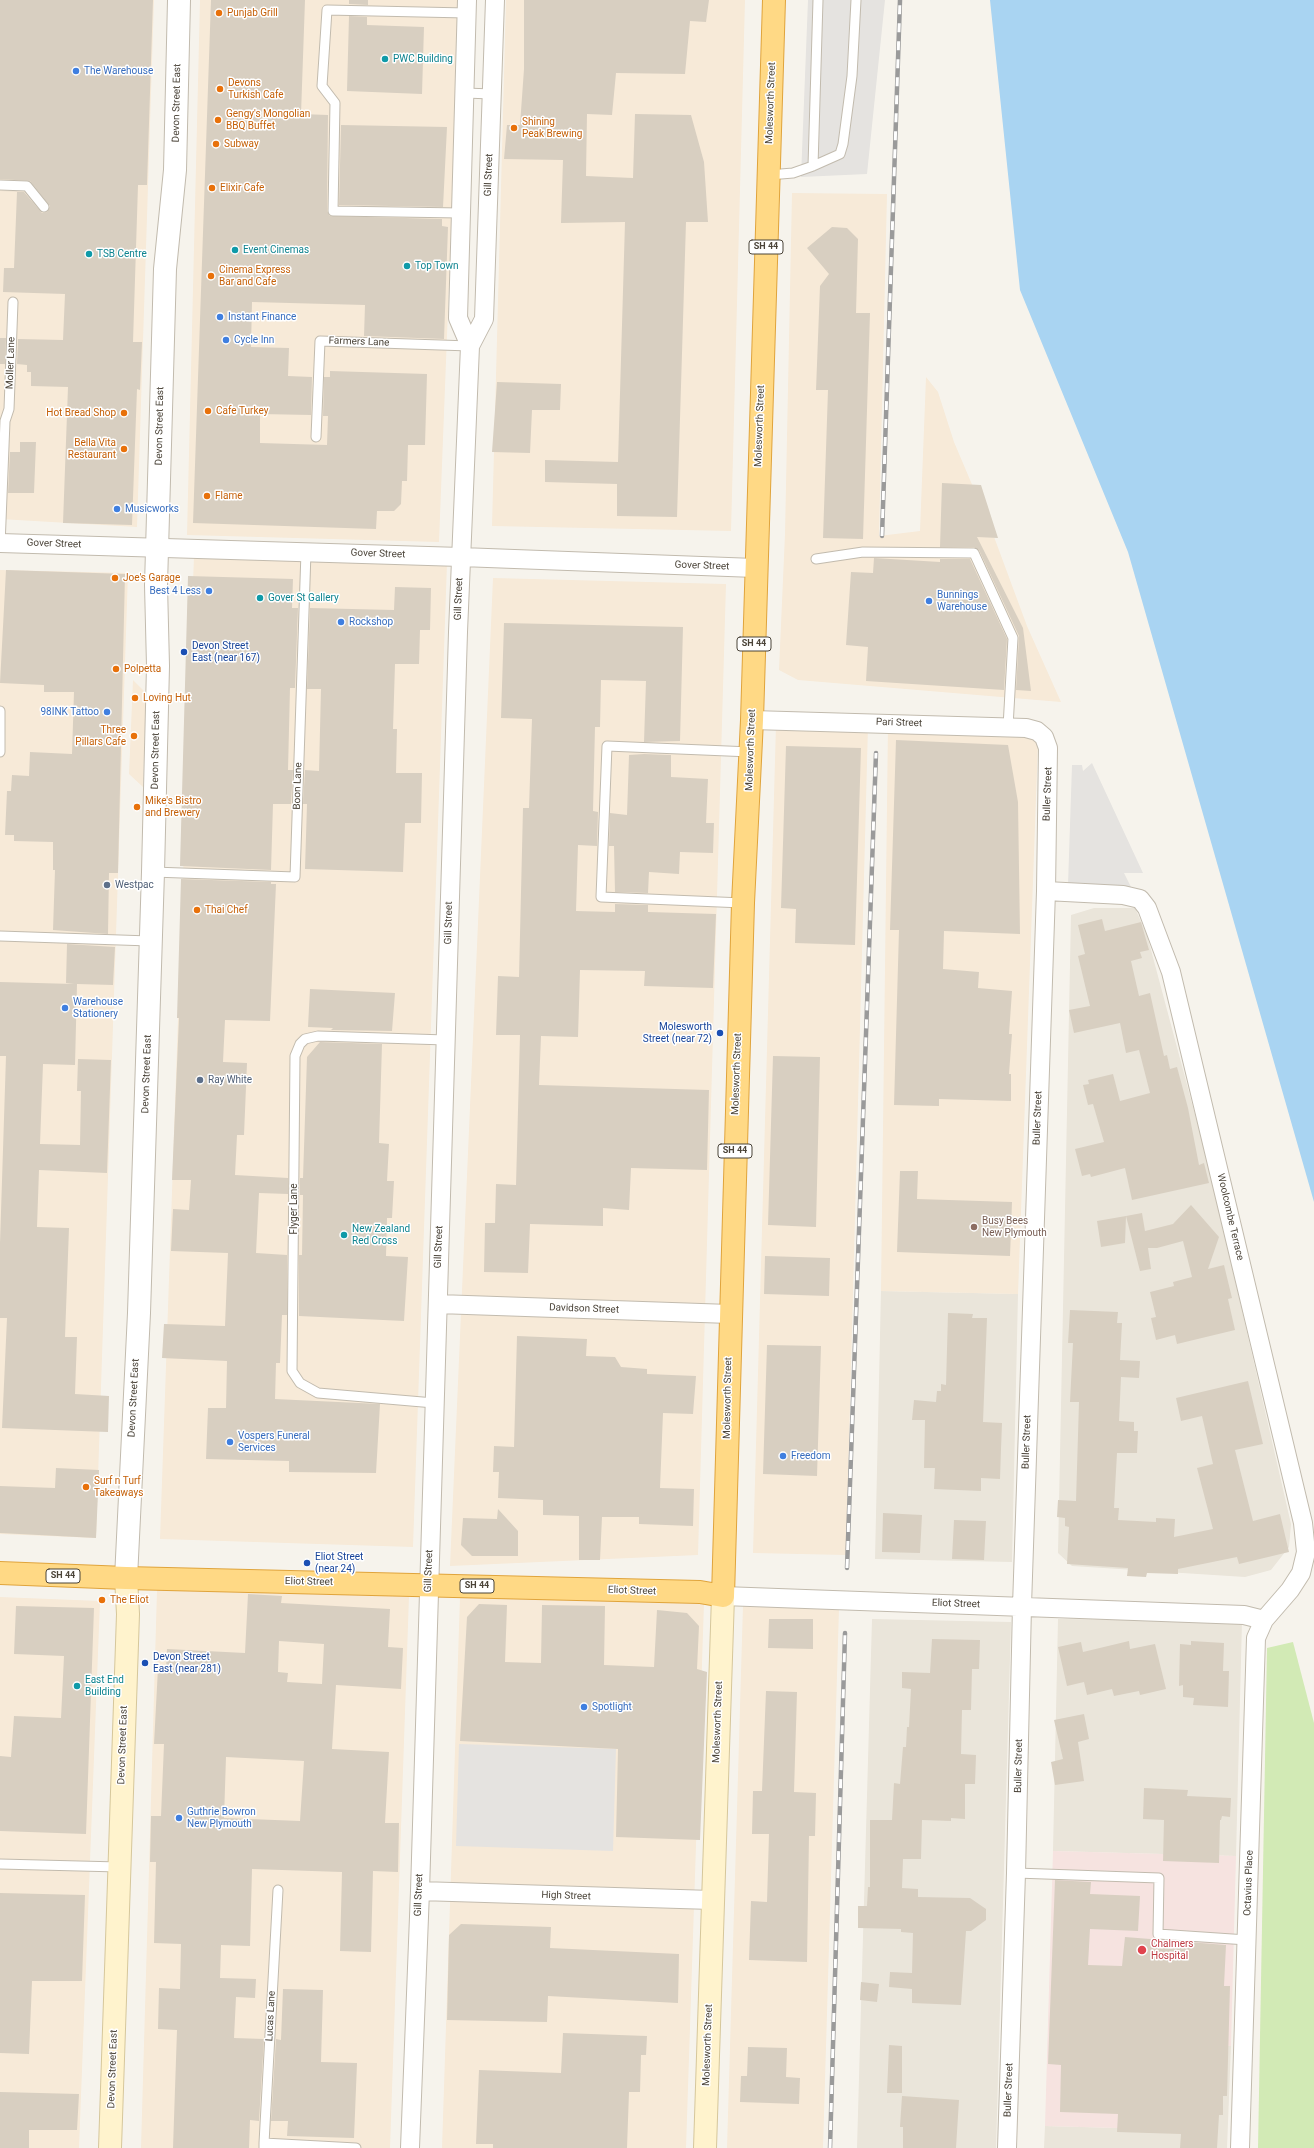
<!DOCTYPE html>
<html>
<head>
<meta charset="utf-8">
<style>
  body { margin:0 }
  canvas { display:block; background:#f6f3ec }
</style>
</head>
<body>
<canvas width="1314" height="2148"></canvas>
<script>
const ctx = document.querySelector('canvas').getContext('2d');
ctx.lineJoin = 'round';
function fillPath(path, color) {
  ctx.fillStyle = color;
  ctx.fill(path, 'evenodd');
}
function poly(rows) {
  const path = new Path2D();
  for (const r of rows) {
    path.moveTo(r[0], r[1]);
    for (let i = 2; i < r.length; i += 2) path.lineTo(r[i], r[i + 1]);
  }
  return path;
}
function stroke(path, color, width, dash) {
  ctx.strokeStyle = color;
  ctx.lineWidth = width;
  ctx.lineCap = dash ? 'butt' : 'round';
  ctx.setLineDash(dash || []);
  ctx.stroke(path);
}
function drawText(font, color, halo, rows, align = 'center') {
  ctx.font = font + ' Roboto,sans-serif';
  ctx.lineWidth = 3;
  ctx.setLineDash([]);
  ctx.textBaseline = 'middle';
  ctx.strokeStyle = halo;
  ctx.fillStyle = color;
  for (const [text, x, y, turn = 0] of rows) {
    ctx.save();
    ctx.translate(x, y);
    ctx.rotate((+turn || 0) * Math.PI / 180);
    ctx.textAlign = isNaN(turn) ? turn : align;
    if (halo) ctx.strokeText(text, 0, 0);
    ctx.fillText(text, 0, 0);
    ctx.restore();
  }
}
fillPath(poly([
  [1094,908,1135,908,1147,935,1209,1167,1291,1524,1289,1547,1271,1570,1245,1577,1072,1566,1058,1553,1071,915],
  [881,1291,1018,1294,1012,1562,875,1559],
  [872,1619,1011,1622,996,2148,857,2148],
  [1058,1619,1242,1621,1236,1856,1053,1851],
  [1158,2044,1231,2046,1227,2148,1044,2148,1045,2126,1155,2129]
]), '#eae5da');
fillPath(poly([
  [0,0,154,0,137,527,0,519],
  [200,0,460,0,439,542,187,535],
  [506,0,745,0,731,531,492,526],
  [792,193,887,194,879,536,920,531,926,377,938,392,954,442,993,534,1027,626,1061,702,798,680,779,670,785,534],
  [194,555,447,563,413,1547,160,1539],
  [0,570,128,573,96,1538,0,1534],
  [493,578,726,584,698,1555,450,1566],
  [133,680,146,693,143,787,129,774],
  [888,723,1023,732,1038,743,1018,1294,881,1291],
  [776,724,868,726,846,1555,753,1553],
  [157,1590,409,1596,390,2148,141,2148],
  [0,1597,100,1601,79,2148,0,2148],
  [460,1597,704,1603,686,2148,442,2148],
  [743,1605,839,1608,823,2148,727,2148]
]), '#f7ead8');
fillPath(poly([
  [1053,1851,1236,1856,1231,2046,1158,2044,1156,2129,1045,2126]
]), '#f6e3e0');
fillPath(poly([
  [1293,1642,1314,1723,1314,2148,1258,2148,1267,1648]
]), '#d2eab5');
fillPath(poly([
  [808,0,885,0,867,174,801,177],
  [1092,763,1143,873,1124,873,1132,889,1068,885,1072,765,1082,765,1083,771],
  [459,1744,616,1749,613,1851,456,1846]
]), '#e5e3e0');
fillPath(poly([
  [990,0,1314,0,1314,1202,1128,552,1020,290]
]), '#a9d4f2');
fillPath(poly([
  [0,0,153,0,147,185,138,185,133,342,142,342,140,390,137,389,132,525,63,523,68,387,31,386,31,372,27,372,27,365,17,364,18,339,63,340,65,294,3,292,4,268,14,268,17,192,0,191,24,192,42,213,47,212,50,206,30,181,0,179],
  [211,0,305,0,301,114,328,115,327,211,330,216,442,219,442,226,448,227,444,339,364,336,365,305,252,302,251,347,289,348,288,376,312,377,311,415,260,414,260,443,327,445,328,416,323,416,324,377,330,377,330,371,427,374,425,445,408,445,407,481,402,481,401,504,394,511,377,511,376,529,193,523],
  [349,0,368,0,368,5,349,4],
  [524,0,709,0,706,22,690,21,685,74,616,73,612,115,587,114,586,176,633,178,635,114,691,115,704,162,708,222,686,222,677,517,617,516,617,484,545,482,545,460,618,462,625,222,561,223,563,160,504,159,507,125,520,125,524,69],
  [349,16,367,17,367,25,424,27,422,94,347,91],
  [341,125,447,127,443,207,339,205],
  [832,227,847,228,858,239,856,313,870,313,863,539,823,538,828,390,816,390,820,286,829,274,807,248],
  [0,338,6,338,5,364,0,364],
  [497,382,561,384,560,410,532,410,530,453,492,452],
  [20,442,36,442,34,493,8,493,10,452,20,452],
  [942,483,981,485,998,538,977,537,1023,628,1031,691,1016,690,1019,636,979,550,974,547,940,547],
  [874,558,940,562,940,559,970,559,1007,639,1004,690,866,681,868,647,846,645,851,572,873,573],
  [6,570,125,574,118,873,109,873,108,934,53,930,55,870,53,870,53,842,14,841,14,835,5,835,7,791,11,791,12,775,29,776,30,752,72,754,74,692,44,692,44,685,0,683],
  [188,576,293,579,292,608,298,608,295,688,290,688,288,770,293,770,291,804,273,804,271,870,180,866],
  [395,587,431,588,430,630,420,630,419,664,395,664,393,729,397,729,396,773,422,773,421,823,405,823,403,872,305,869,307,804,303,804,305,770,319,771,321,689,307,689,310,608,394,610],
  [504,623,683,627,680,741,644,742,646,681,601,680,600,727,595,727,593,811,598,812,597,846,578,845,576,911,615,912,615,904,648,905,648,912,716,914,713,988,644,986,645,971,580,970,578,1037,541,1036,539,1085,709,1090,707,1170,631,1168,629,1210,603,1208,603,1226,530,1224,528,1273,484,1272,485,1223,495,1223,496,1184,516,1185,520,1035,496,1035,498,976,519,977,523,808,529,808,532,719,501,718],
  [896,740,1008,745,1018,802,1020,934,944,931,943,969,979,972,978,988,1012,991,1009,1034,1012,1034,1009,1074,1011,1074,1011,1101,939,1099,939,1106,894,1105,899,930,890,930],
  [786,746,861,748,855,945,795,943,796,909,781,908],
  [644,754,671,755,671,777,708,779,706,823,714,823,713,853,680,852,679,874,649,872,648,893,615,892,614,846,609,846,610,813,627,815,629,755],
  [181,879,271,882,271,884,276,884,270,1021,225,1020,223,1062,247,1063,244,1135,237,1135,235,1175,288,1178,288,1194,259,1193,256,1253,287,1255,287,1315,282,1315,280,1363,276,1363,275,1399,380,1404,376,1473,289,1472,289,1461,206,1459,208,1408,226,1408,227,1361,162,1358,164,1324,225,1326,228,1253,171,1251,173,1209,189,1210,191,1180,172,1180,179,1018,177,1018],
  [1102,919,1105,931,1141,922,1149,950,1140,952,1142,958,1131,961,1139,996,1150,993,1164,1056,1167,1055,1170,1069,1177,1067,1188,1108,1199,1165,1204,1163,1209,1183,1132,1200,1125,1168,1091,1177,1090,1174,1082,1176,1075,1149,1104,1142,1093,1104,1088,1105,1083,1085,1089,1084,1088,1080,1113,1074,1120,1101,1150,1093,1139,1050,1126,1053,1120,1023,1074,1033,1069,1010,1090,1006,1078,956,1085,954,1078,925],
  [67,944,115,947,113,985,77,984,75,1065,43,1064,40,1144,80,1145,81,1091,77,1091,78,1059,111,1060,107,1173,39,1170,37,1227,69,1228,65,1337,77,1337,75,1394,109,1396,108,1432,2,1428,7,1318,0,1318,0,1243,6,1056,0,1056,0,982,74,984,66,983],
  [310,989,395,993,392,1031,331,1030,333,1028,308,1027],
  [320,1042,382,1044,379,1143,389,1144,387,1181,394,1181,392,1218,387,1218,386,1256,408,1257,404,1321,299,1316,299,1255,302,1255,303,1195,300,1195,300,1178,303,1178,307,1057],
  [773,1056,820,1057,816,1227,768,1225],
  [900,1171,918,1171,917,1199,1012,1202,1010,1256,897,1252],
  [1191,1205,1219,1237,1208,1269,1224,1265,1232,1298,1228,1299,1235,1330,1177,1344,1175,1335,1156,1340,1151,1318,1156,1317,1150,1292,1174,1286,1173,1282,1192,1277,1183,1241,1157,1248,1148,1248,1151,1269,1140,1271,1126,1216,1142,1213,1145,1231,1173,1224],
  [1126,1216,1125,1243,1101,1247,1097,1221],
  [765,1256,830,1258,829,1296,764,1294],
  [1070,1310,1118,1312,1117,1323,1122,1323,1120,1360,1140,1361,1139,1378,1121,1377,1119,1421,1134,1422,1134,1431,1138,1431,1137,1453,1117,1453,1114,1508,1119,1508,1118,1520,1156,1522,1156,1518,1175,1519,1174,1537,1213,1529,1197,1468,1213,1464,1202,1416,1181,1421,1176,1398,1248,1381,1263,1444,1235,1450,1253,1521,1280,1514,1289,1552,1239,1564,1237,1557,1178,1569,1178,1574,1147,1573,1146,1577,1127,1576,1128,1568,1067,1564,1069,1527,1065,1526,1065,1518,1057,1517,1058,1500,1076,1501,1079,1402,1070,1402,1073,1343,1068,1343],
  [948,1313,973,1314,972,1318,987,1318,983,1422,1002,1423,1001,1449,1000,1479,981,1478,981,1491,934,1489,935,1468,924,1468,925,1420,912,1420,914,1400,936,1402,937,1391,941,1391,941,1384,946,1385],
  [517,1336,587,1339,586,1356,615,1357,621,1367,647,1369,647,1374,696,1376,693,1414,663,1413,660,1488,694,1489,693,1526,639,1524,639,1517,602,1517,600,1560,579,1560,579,1516,543,1515,543,1500,498,1498,499,1472,493,1472,494,1446,514,1447],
  [767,1345,821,1346,817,1476,763,1474],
  [56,1468,99,1470,96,1538,0,1533,0,1486,55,1488],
  [498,1509,518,1531,518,1556,472,1556,461,1545,463,1518,497,1519],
  [883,1513,922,1515,920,1553,882,1552],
  [954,1520,986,1521,984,1560,952,1559],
  [248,1594,282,1596,281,1603,390,1609,388,1647,403,1648,401,1689,336,1685,332,1749,389,1752,385,1823,399,1823,398,1872,373,1871,371,1952,340,1951,342,1872,252,1869,250,1946,221,1945,220,1978,256,1979,255,1998,236,1997,234,2038,264,2039,259,2121,250,2120,249,2148,173,2148,177,2030,158,2029,159,1988,180,1989,181,1944,154,1943,156,1862,150,1862,151,1816,161,1816,164,1744,154,1744,158,1668,166,1669,167,1649,245,1653],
  [279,1641,324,1644,322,1684,287,1682,288,1673,278,1672],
  [226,1757,304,1761,300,1821,224,1818],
  [479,1604,507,1605,505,1662,541,1663,542,1605,605,1606,604,1665,654,1667,657,1610,687,1613,699,1626,697,1669,707,1672,700,1840,616,1837,618,1749,460,1741,467,1617],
  [16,1606,94,1608,86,1834,0,1831,0,1756,11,1757,14,1716,61,1718,64,1656,14,1654],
  [769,1619,813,1619,813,1649,768,1648],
  [932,1639,980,1640,979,1669,972,1669,971,1710,962,1710,961,1754,976,1755,975,1784,965,1784,965,1819,951,1818,951,1821,922,1820,921,1859,903,1859,902,1888,918,1889,918,1897,970,1898,986,1909,986,1920,971,1931,966,1931,961,2005,912,2003,912,1989,889,1987,890,1972,912,1973,913,1933,901,1932,901,1929,858,1928,858,1906,867,1906,868,1887,870,1887,870,1820,892,1820,894,1783,900,1784,903,1747,906,1747,907,1727,909,1727,911,1689,902,1688,902,1672,930,1673],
  [1129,1641,1130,1649,1155,1644,1166,1689,1140,1695,1139,1691,1114,1696,1112,1689,1087,1695,1084,1682,1067,1686,1058,1647,1081,1642,1083,1652],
  [1191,1641,1224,1643,1223,1671,1229,1671,1228,1707,1193,1705,1194,1698,1183,1697,1183,1685,1179,1686,1180,1644,1191,1645],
  [766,1691,797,1692,794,1792,816,1793,815,1836,809,1836,807,1962,749,1960,751,1901,767,1902,769,1834,752,1834,753,1791,762,1791],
  [1084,1714,1089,1739,1078,1742,1084,1781,1055,1785,1051,1762,1063,1759,1054,1720],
  [1144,1788,1188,1790,1187,1796,1231,1798,1230,1817,1222,1816,1221,1820,1220,1820,1219,1863,1163,1861,1164,1820,1143,1819],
  [1055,1880,1091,1882,1090,1894,1140,1896,1138,1931,1090,1929,1088,1965,1122,1966,1125,1937,1226,1945,1224,1986,1230,1986,1227,2096,1223,2096,1223,2115,1219,2115,1217,2148,1180,2148,1181,2134,1117,2132,1118,2114,1060,2112,1061,2065,1048,2064],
  [0,1893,85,1895,82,1981,32,1981,29,2054,0,2053],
  [461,1924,551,1927,550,1948,679,1954,678,2003,548,1996,547,2022,447,2020,449,1935],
  [861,1982,879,1984,877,2002,860,2000],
  [283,1989,323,1990,321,2062,357,2063,354,2138,287,2136,288,2121,271,2121,276,2039,281,2040],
  [563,2033,647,2036,646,2055,641,2055,640,2092,629,2092,627,2148,493,2148,493,2144,476,2144,479,2070,561,2073],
  [889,2045,902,2046,902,2093,887,2093],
  [748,2047,787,2048,786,2077,800,2078,799,2104,740,2102,741,2076,747,2076],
  [0,2092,79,2094,77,2130,29,2130,29,2148,0,2148],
  [902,2096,959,2100,956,2148,903,2148,903,2127,900,2127]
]), '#d8cfc1');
const service = poly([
  [465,93,492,94],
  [813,166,818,0],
  [769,175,793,173,813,166,840,154,843,144,852,76,856,0],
  [0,185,27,186,44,207],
  [461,213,333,211,335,103,322,86,327,10,467,13],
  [316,437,320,341,470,346],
  [0,546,5,421,9,409,13,302],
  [816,559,863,552,974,553,1013,638,1008,727],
  [0,711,0,752],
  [153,872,295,877,306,552],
  [743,903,601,897,607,746,751,752],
  [0,936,150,941],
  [434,1403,318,1393,300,1383,292,1371,295,1056,300,1044,305,1039,318,1036,446,1040],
  [0,1864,119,1867],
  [1016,1873,1159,1878,1158,1934,1247,1940],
  [264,2143,278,1890],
  [264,2148,264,2143,356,2148]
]);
const minor = poly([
  [467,0,458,318,470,346],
  [0,543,461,557,755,568],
  [752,720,1026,728,1037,731,1044,737,1048,748,1046,891,1022,1606,1016,1873,1007,2148],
  [1046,891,1123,895,1140,899,1147,908,1171,972,1303,1523,1306,1552,1301,1573,1290,1590,1264,1620,1256,1638,1240,2148],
  [438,1304,730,1314],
  [723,1596,1244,1615,1264,1620],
  [420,1891,712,1900],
  [410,2148,420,1891,458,632,470,346,484,319,495,0]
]);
const tertiary = poly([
  [126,1578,139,1313,153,872,158,666,156,585,165,269,175,170,179,0]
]);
const secondary = poly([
  [110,2148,128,1614,126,1578],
  [705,2148,723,1596]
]);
const trunk = poly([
  [0,1573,126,1578,700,1592,723,1596,743,903,752,720,774,0]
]);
stroke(service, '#c2bbae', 11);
stroke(minor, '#c2bbae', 20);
stroke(tertiary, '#c2bbae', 24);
stroke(secondary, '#d6c79b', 24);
stroke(trunk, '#e0a43c', 24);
stroke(service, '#fff', 9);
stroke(minor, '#fff', 18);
stroke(tertiary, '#fff', 22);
stroke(secondary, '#fff3cd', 22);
stroke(trunk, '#ffd985', 22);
const rail = poly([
  [882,536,900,0],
  [847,1568,876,753],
  [830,2148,845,1633]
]);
stroke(rail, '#9a9a9a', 4.5);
stroke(rail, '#fff', 3, [9]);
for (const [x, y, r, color] of [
  [219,13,4,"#e8710a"],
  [385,59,4,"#0f9aa8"],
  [76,71,4,"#3f7fe0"],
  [220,89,4,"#e8710a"],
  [218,120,4,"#e8710a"],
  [514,128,4,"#e8710a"],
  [216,144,4,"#e8710a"],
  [212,188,4,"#e8710a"],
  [235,250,4,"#0f9aa8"],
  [89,254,4,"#0f9aa8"],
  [407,266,4,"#0f9aa8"],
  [211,276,4,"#e8710a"],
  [220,317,4,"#3f7fe0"],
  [226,340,4,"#3f7fe0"],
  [208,411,4,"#e8710a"],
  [124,413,4,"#e8710a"],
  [124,449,4,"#e8710a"],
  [207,496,4,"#e8710a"],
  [117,509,4,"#3f7fe0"],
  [115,578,4,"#e8710a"],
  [209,591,4,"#3f7fe0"],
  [260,598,4,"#0f9aa8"],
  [929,601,4,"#3f7fe0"],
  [341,622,4,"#3f7fe0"],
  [184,652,4,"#1a4fb4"],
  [116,669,4,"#e8710a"],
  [135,698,4,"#e8710a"],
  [107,712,4,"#3f7fe0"],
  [134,736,4,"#e8710a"],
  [137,807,4,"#e8710a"],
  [107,885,4,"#5c6f8a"],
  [197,910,4,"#e8710a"],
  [65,1008,4,"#3f7fe0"],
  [720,1033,4,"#1a4fb4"],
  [200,1080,4,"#5c6f8a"],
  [974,1227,4,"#8d6e63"],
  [344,1235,4,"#0f9aa8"],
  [230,1442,4,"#3f7fe0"],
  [783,1456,4,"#3f7fe0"],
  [86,1487,4,"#e8710a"],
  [307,1563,4,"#1a4fb4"],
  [102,1600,4,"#e8710a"],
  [145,1663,4,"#1a4fb4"],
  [77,1686,4,"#0f9aa8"],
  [584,1707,4,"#3f7fe0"],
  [179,1818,4,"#3f7fe0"],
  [1142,1950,5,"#e0444e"]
]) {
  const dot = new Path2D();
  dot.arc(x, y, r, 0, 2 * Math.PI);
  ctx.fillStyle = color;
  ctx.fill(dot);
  stroke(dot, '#fff', 1.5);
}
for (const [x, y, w] of [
  [766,247,34],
  [754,644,34],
  [735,1151,34],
  [63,1576,34],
  [477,1586,34]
]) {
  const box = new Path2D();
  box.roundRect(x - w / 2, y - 7, w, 14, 3);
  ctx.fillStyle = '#fff';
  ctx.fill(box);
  stroke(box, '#4b4439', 1);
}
drawText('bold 9px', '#4b4439', null, [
  ["SH 44",766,247],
  ["SH 44",754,644],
  ["SH 44",735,1151],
  ["SH 44",63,1576],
  ["SH 44",477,1586]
]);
drawText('10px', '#c56008', '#fff', [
  ["Punjab Grill",227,13],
  ["Devons",228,83],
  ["Turkish Cafe",228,95],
  ["Gengy's Mongolian",226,114],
  ["BBQ Buffet",226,126],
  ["Shining",522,122],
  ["Peak Brewing",522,134],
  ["Subway",224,144],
  ["Elixir Cafe",220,188],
  ["Cinema Express",219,270],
  ["Bar and Cafe",219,282],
  ["Cafe Turkey",216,411],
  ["Hot Bread Shop",116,413,"right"],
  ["Bella Vita",116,443,"right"],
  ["Restaurant",116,455,"right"],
  ["Flame",215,496],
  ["Joe's Garage",123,578],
  ["Polpetta",124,669],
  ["Loving Hut",143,698],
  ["Three",126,730,"right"],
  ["Pillars Cafe",126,742,"right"],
  ["Mike's Bistro",145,801],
  ["and Brewery",145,813],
  ["Thai Chef",205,910],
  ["Surf n Turf",94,1481],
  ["Takeaways",94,1493],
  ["The Eliot",110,1600]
], 'left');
drawText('10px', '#0d838f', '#fff', [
  ["PWC Building",393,59],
  ["Event Cinemas",243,250],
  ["TSB Centre",97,254],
  ["Top Town",415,266],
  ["Gover St Gallery",268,598],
  ["New Zealand",352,1229],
  ["Red Cross",352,1241],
  ["East End",85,1680],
  ["Building",85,1692]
], 'left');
drawText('10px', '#366cbe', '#fff', [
  ["The Warehouse",84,71],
  ["Instant Finance",228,317],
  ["Cycle Inn",234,340],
  ["Musicworks",125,509],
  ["Best 4 Less",201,591,"right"],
  ["Bunnings",937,595],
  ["Warehouse",937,607],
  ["Rockshop",349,622],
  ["98INK Tattoo",99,712,"right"],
  ["Warehouse",73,1002],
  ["Stationery",73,1014],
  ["Vospers Funeral",238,1436],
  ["Services",238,1448],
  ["Freedom",791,1456],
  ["Spotlight",592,1707],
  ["Guthrie Bowron",187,1812],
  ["New Plymouth",187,1824]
], 'left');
drawText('10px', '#4b4439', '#fff', [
  ["Devon Street East",177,103,-89],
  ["Molesworth Street",771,103,-88],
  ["Gill Street",489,175,-88],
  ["Farmers Lane",359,342,2],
  ["Moller Lane",11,363,-88],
  ["Devon Street East",160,426,-89],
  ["Molesworth Street",760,426,-88],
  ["Gover Street",54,544,2],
  ["Gover Street",378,554,2],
  ["Gover Street",702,566,2],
  ["Gill Street",459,599,-88],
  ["Pari Street",899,723,2],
  ["Devon Street East",156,750,-89],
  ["Molesworth Street",751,750,-88],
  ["Boon Lane",298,786,-88],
  ["Buller Street",1048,794,-88],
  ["Gill Street",449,923,-89],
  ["Devon Street East",147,1074,-88],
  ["Molesworth Street",737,1074,-88],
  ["Buller Street",1038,1118,-88],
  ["Flyger Lane",294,1209,-90],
  ["Woolcombe Terrace",1230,1217,77],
  ["Gill Street",439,1247,-88],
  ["Davidson Street",584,1309,2],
  ["Devon Street East",134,1398,-87],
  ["Molesworth Street",728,1398,-89],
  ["Buller Street",1027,1442,-88],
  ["Gill Street",429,1571,-88],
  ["Eliot Street",309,1582,1],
  ["Eliot Street",632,1591,2],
  ["Eliot Street",956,1604,2],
  ["Molesworth Street",718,1722,-88],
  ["Devon Street East",123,1745,-88],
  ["Buller Street",1019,1766,-89],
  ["Octavius Place",1249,1883,-88],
  ["Gill Street",419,1895,-88],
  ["High Street",566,1896,2],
  ["Lucas Lane",271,2016,-87],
  ["Molesworth Street",708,2045,-88],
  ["Devon Street East",113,2069,-88],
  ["Buller Street",1009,2090,-88]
]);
drawText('10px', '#164399', '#fff', [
  ["Devon Street",192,646],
  ["East (near 167)",192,658],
  ["Molesworth",712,1027,"right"],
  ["Street (near 72)",712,1039,"right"],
  ["Eliot Street",315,1557],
  ["(near 24)",315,1569],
  ["Devon Street",153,1657],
  ["East (near 281)",153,1669]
], 'left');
drawText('10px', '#4e5e75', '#fff', [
  ["Westpac",115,885],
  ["Ray White",208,1080]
], 'left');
drawText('10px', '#785e54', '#fff', [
  ["Busy Bees",982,1221],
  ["New Plymouth",982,1233]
], 'left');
drawText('10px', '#be3a42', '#fff', [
  ["Chalmers",1151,1944],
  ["Hospital",1151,1956]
], 'left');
</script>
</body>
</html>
